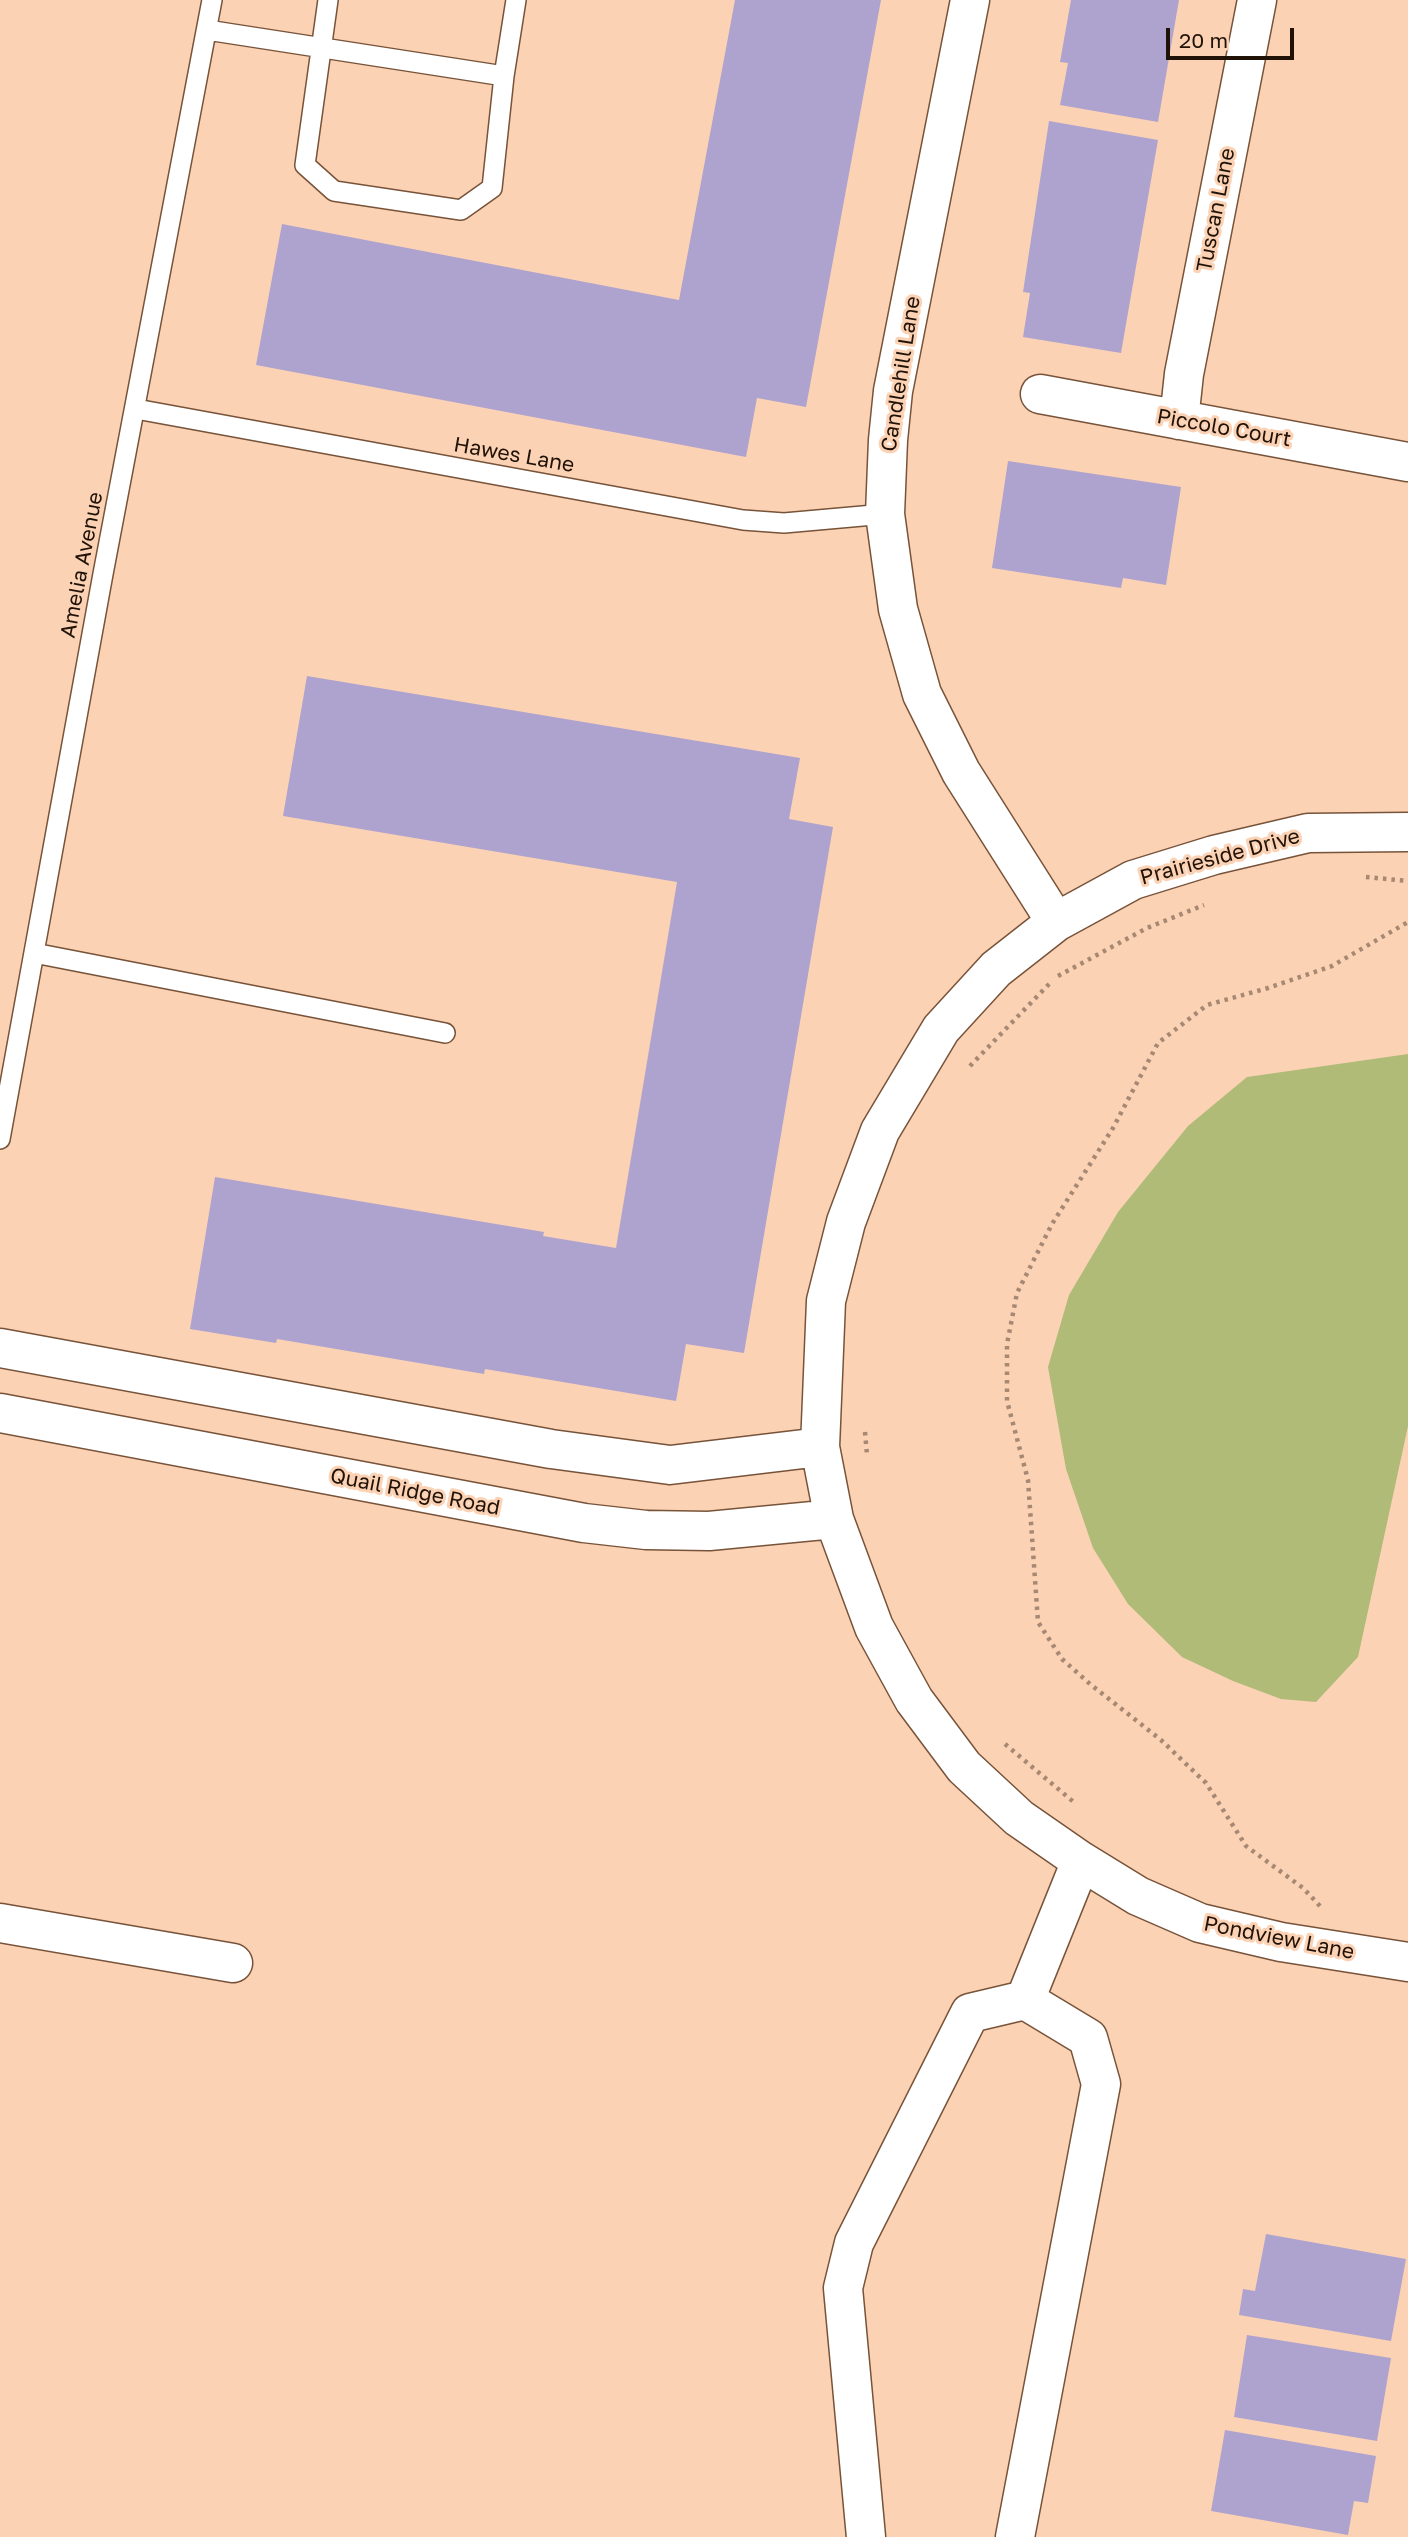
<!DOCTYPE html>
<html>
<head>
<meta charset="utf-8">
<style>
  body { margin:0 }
  #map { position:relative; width:1408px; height:2537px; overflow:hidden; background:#fcd2b5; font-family:"Golos Text",sans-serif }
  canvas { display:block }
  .scale { position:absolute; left:1166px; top:28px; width:128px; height:32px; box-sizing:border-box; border:4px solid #201207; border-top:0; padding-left:9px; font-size:21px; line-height:24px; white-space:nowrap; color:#201207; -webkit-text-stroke:5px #fcd2b5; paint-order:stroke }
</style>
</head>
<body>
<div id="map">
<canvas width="1408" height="2537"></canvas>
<div class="scale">20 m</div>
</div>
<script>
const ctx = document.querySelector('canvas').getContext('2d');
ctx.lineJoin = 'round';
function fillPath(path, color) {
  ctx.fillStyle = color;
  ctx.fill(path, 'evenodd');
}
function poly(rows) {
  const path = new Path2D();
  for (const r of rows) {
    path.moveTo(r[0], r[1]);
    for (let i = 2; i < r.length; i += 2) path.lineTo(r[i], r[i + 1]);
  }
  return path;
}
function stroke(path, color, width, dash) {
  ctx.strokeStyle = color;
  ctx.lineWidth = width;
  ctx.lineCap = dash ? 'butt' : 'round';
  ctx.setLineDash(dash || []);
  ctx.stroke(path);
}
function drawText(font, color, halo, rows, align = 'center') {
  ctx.font = font + ' "Golos Text",sans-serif';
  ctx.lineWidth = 6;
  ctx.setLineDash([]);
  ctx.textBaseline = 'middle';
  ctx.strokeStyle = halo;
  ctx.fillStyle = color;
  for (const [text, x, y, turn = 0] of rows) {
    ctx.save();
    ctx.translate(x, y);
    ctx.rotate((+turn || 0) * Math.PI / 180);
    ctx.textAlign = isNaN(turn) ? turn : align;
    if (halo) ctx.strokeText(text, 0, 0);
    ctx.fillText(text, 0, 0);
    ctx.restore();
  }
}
fillPath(poly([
  [1408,1054,1408,1426,1358,1657,1316,1702,1281,1699,1233,1681,1182,1657,1128,1604,1093,1548,1066,1469,1048,1367,1069,1295,1118,1212,1188,1126,1247,1077]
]), '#b0bb78');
fillPath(poly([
  [735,0,881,0,806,407,757,398,746,457,256,365,282,224,679,300],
  [1071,0,1179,0,1158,122,1060,105,1068,63,1060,62],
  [1049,121,1158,140,1121,353,1023,337,1030,293,1023,292],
  [1008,461,1181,487,1166,585,1123,578,1121,588,992,568],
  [307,676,800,758,789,819,833,827,744,1353,686,1344,676,1401,485,1369,484,1374,277,1339,276,1343,190,1329,215,1177,544,1232,543,1236,616,1248,677,882,283,816],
  [1266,2234,1406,2259,1391,2341,1239,2315,1243,2289,1255,2291],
  [1247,2335,1391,2358,1377,2441,1234,2417],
  [1225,2430,1376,2456,1368,2503,1354,2501,1348,2535,1211,2511]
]), '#aea3ce');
const lane = poly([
  [328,0,305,165,334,191,461,210,492,188,504,76,516,0],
  [207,30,504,76],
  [136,409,743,520,784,523,885,514],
  [34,953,445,1033],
  [0,1139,103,574,212,0]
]);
const street = poly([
  [970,0,893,391,888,440,885,514,898,609,922,694,961,772,1056,922],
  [1040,394,1408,462],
  [1179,420,1184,374,1257,0],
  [1408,832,1308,833,1214,855,1133,880,1056,922,996,969,941,1029,880,1131,846,1222,826,1301,820,1447,834,1519,874,1627,914,1700,964,1767,1019,1818,1081,1861,1138,1896,1200,1923,1281,1942,1408,1962],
  [0,1348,551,1449,670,1465,820,1447],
  [0,1413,584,1523,646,1530,709,1531,834,1519],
  [0,1923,233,1963],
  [1025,2000,1081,1861],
  [866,2537,843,2288,854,2243,970,2013,1025,2000,1088,2038,1101,2084,1015,2537]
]);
stroke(lane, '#775339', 22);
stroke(street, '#775339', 41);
stroke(poly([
  [1366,877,1408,881],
  [1058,976,1147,928,1204,905],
  [970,1066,1051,982],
  [865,1432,867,1455],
  [1005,1744,1076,1804],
  [1320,1906,1303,1888,1246,1846,1206,1783,1161,1740,1090,1684,1062,1659,1038,1622,1028,1480,1007,1401,1007,1344,1017,1293,1052,1224,1113,1128,1158,1043,1207,1005,1268,988,1332,966,1408,922]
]), '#a78872', 4.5, [3.5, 5]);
stroke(lane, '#fff', 19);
stroke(street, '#fff', 38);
drawText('21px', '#201207', '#fcd2b5', [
  ["Tuscan Lane",1216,210,-79],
  ["Candlehill Lane",901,374,-81],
  ["Piccolo Court",1224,428,10],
  ["Hawes Lane",514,455,10],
  ["Amelia Avenue",82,565,-79],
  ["Prairieside Drive",1220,857,-15],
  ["Quail Ridge Road",415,1492,11],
  ["Pondview Lane",1279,1938,11]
]);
</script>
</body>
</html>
